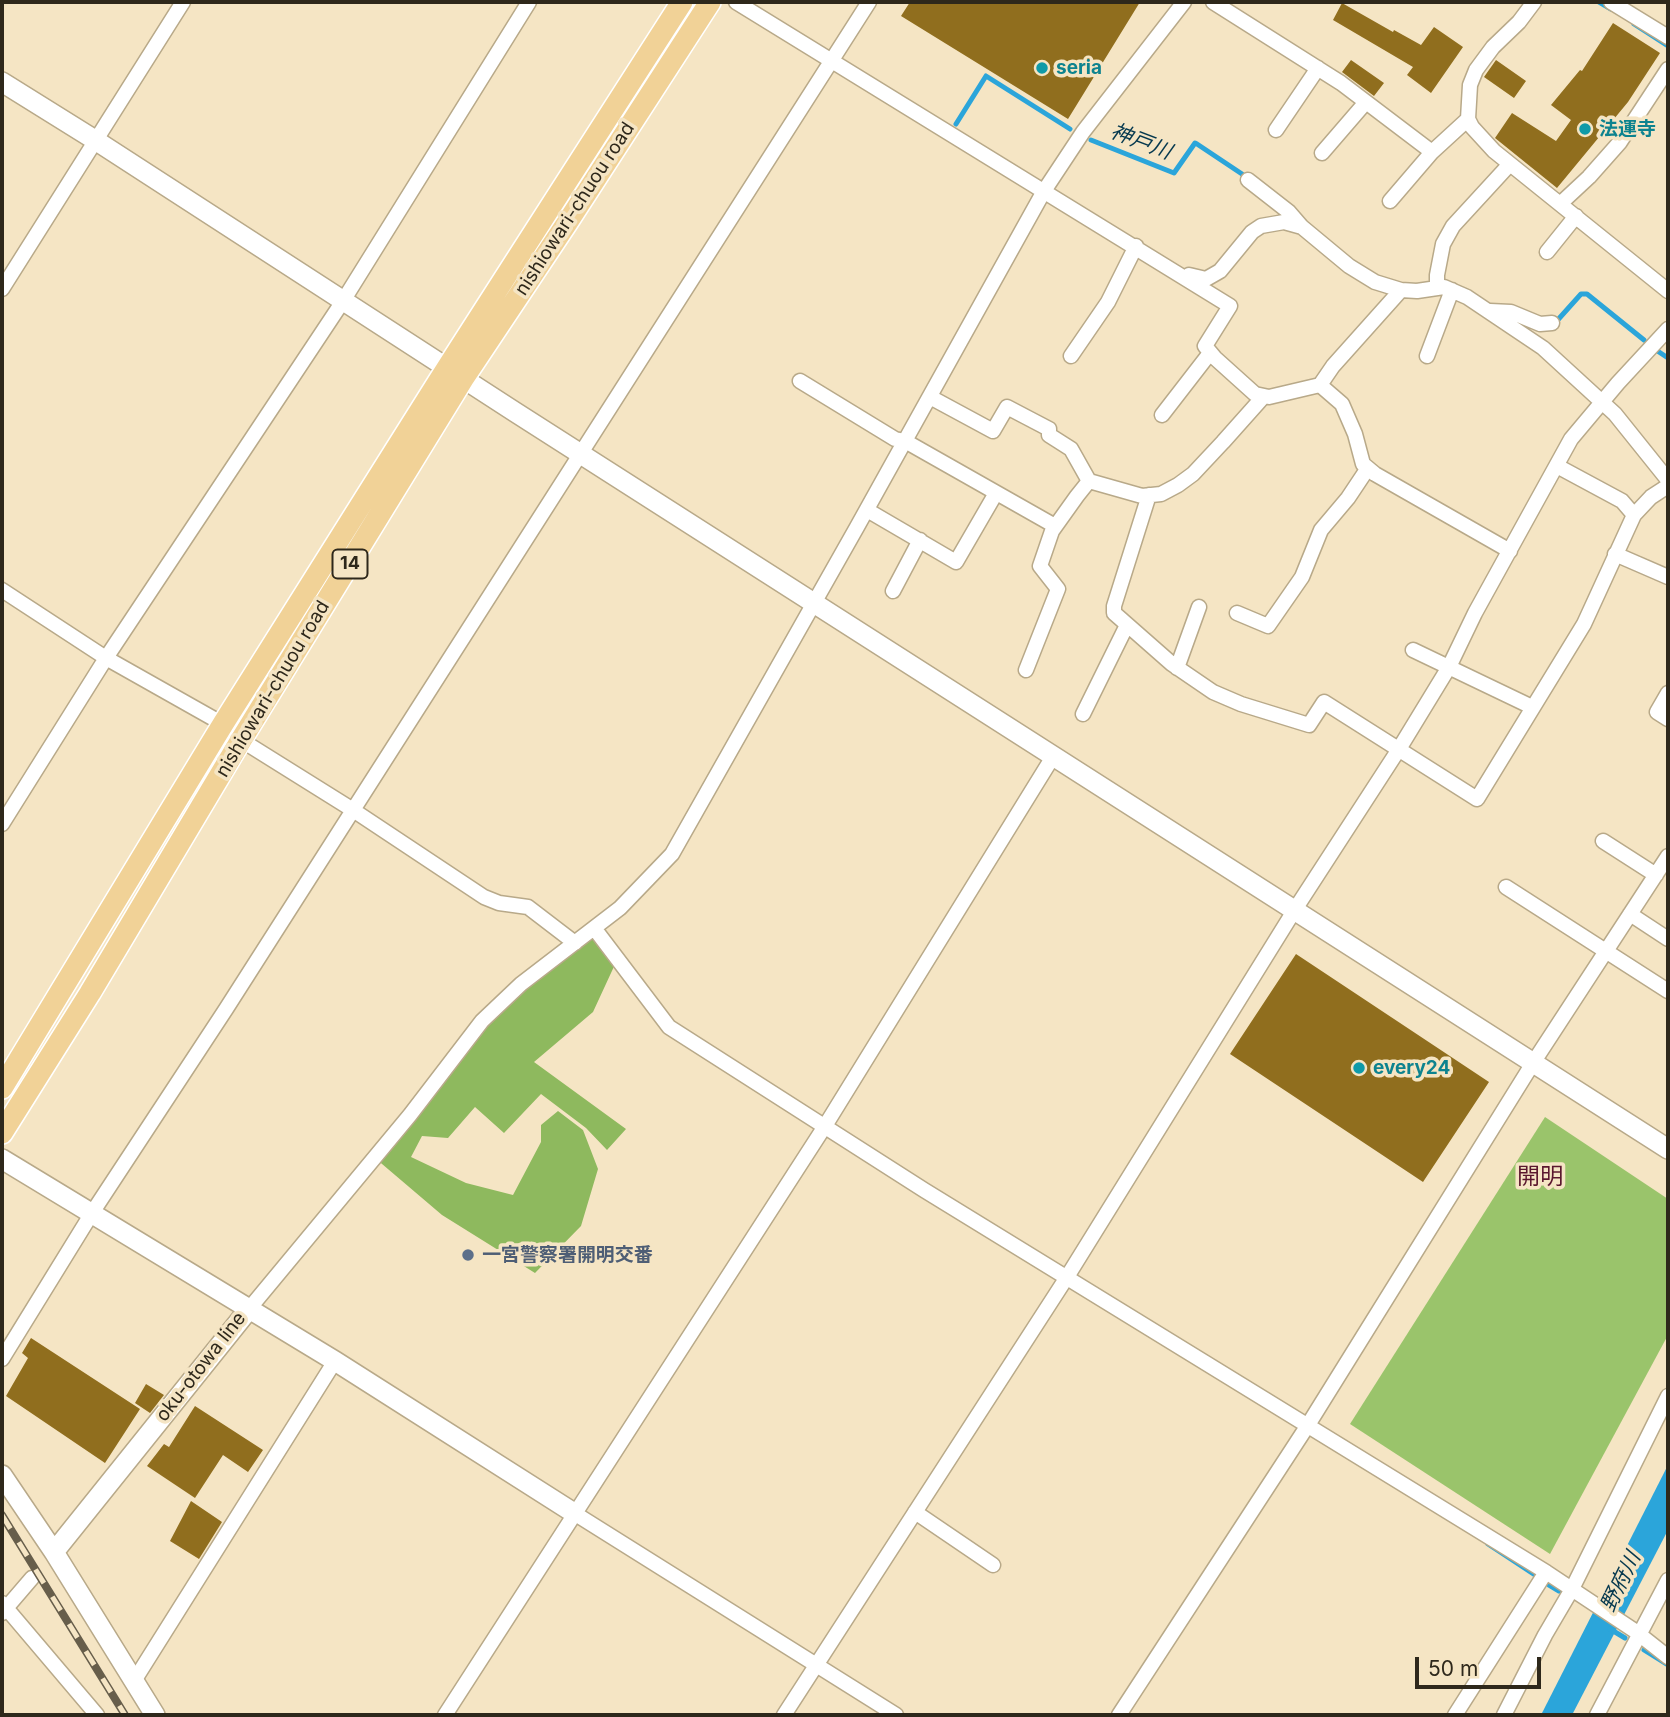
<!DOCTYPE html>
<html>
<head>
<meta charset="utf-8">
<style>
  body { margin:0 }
  #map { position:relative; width:1670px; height:1717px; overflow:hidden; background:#f5e5c4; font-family:Inter,sans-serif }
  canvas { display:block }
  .frame { position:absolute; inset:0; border:4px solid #2e281b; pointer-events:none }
  .scale { position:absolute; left:1415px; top:1657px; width:126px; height:32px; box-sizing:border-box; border:4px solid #2e281b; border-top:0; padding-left:9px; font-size:21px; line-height:24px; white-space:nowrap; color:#2e281b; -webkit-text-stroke:5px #f5e5c4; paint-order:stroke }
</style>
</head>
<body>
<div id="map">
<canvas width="1670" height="1717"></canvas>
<div class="frame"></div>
<div class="scale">50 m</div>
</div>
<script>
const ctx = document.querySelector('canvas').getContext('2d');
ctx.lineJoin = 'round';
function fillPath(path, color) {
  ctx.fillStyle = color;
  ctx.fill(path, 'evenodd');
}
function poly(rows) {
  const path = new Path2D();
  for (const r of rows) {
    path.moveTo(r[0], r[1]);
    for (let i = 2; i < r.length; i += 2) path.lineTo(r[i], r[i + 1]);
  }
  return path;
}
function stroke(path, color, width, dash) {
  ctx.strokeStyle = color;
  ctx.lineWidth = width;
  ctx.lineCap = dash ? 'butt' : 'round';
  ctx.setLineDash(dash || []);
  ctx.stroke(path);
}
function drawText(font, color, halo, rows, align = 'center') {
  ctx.font = font + ' Inter,"Noto Sans JP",sans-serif';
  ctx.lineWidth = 7;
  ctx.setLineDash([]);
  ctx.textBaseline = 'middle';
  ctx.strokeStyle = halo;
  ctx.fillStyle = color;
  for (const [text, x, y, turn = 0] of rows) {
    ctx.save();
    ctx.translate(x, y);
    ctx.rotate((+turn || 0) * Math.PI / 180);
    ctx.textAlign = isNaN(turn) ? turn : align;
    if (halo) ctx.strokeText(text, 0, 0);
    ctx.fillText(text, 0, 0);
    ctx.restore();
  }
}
fillPath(poly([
  [1545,1117,1668,1199,1668,1335,1550,1554,1350,1424]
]), '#9ac46b');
fillPath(poly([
  [594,928,617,960,593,1012,534,1062,626,1129,607,1150,586,1128,541,1094,504,1133,475,1107,448,1138,422,1136,411,1157,466,1183,513,1195,541,1142,541,1125,558,1111,583,1130,598,1169,581,1226,535,1273,442,1215,375,1158,482,1021]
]), '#8eb95e');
fillPath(poly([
  [1668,1465,1668,1530,1572,1715,1541,1715]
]), '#2ba5da');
stroke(poly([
  [1599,2,1611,9],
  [1634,24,1668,46],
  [956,124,986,76,1070,129],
  [1091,140,1174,173,1195,143,1197,144,1242,174],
  [1555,323,1581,294,1587,294,1644,340],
  [1656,350,1668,358],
  [1488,1544,1535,1575],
  [1549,1585,1559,1591],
  [1610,1629,1625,1638],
  [1644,1650,1668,1665]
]), '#2ba5da', 5);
fillPath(poly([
  [910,2,1140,2,1068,119,901,16],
  [1342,3,1393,32,1394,30,1421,45,1434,27,1463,47,1431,93,1407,75,1413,67,1333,20],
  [1613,23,1660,53,1628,102,1557,188,1495,138,1512,113,1556,141,1571,120,1551,105,1580,70,1582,71],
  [1351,60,1384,83,1374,96,1342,72],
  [1496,60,1526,81,1514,98,1484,77],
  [1296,954,1489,1082,1423,1182,1230,1054],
  [31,1338,140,1409,105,1463,6,1396,28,1358,22,1353],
  [146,1384,164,1395,150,1413,135,1403],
  [195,1406,263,1450,248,1472,223,1455,195,1498,147,1466,164,1444,169,1447],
  [191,1501,222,1522,199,1559,170,1541]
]), '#906e1e');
const street = poly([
  [736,2,1230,306,1205,346,1215,358,1255,394,1269,397,1320,385,1342,404,1355,434,1363,464,1375,474,1510,551],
  [1213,2,1341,83,1432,152],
  [1534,2,1519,22,1493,47,1476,70,1470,85,1468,119,1472,127,1494,151,1668,291],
  [1611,2,1668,37],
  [1276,130,1318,68],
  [1322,153,1366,102],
  [1248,180,1289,212,1302,227,1349,266,1375,282,1401,290,1417,291,1444,287,1467,297,1543,348,1615,414,1668,480],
  [1390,201,1432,152,1468,119],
  [1560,204,1589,177,1620,142,1668,69],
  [1547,252,1576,216],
  [1189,275,1206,279,1220,271,1252,232,1261,226,1284,222,1302,227],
  [1437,288,1437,275,1443,244,1453,226,1510,164],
  [2,289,183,2],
  [1490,311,1511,312,1540,324,1552,323],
  [1071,356,1108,302,1136,246],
  [1427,356,1452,290],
  [800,381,895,439,905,441,1055,526],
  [1320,385,1333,366,1401,290],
  [930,397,993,431,1007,407,1049,429,1049,435,1071,449,1089,481],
  [1162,415,1210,353],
  [1557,466,1622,501,1634,515],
  [1149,495,1114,606,1114,613,1172,664,1213,692,1241,704,1309,725,1324,702,1477,799,1584,624,1634,515,1651,497,1668,486],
  [867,510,956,562,996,493],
  [1615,554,1668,577],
  [2,590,106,658,223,724],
  [893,591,920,540],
  [1237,613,1268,626,1302,577,1321,530,1348,498,1368,468],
  [1413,650,1532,707],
  [1177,668,1199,607],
  [1026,670,1058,589,1040,566,1052,531,1077,496,1089,481,1142,496,1161,494,1178,485,1193,474,1223,442,1264,396],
  [1668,693,1657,712,1668,719],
  [1083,714,1127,625],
  [241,740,353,810,484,897,499,903,528,907,575,943],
  [2,824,106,658,343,301,529,2],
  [1603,841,1656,875],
  [1506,887,1668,991],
  [1630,914,1668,939],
  [594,928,669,1027,924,1190,1546,1572,1635,1631,1668,1657],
  [249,1309,410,1115,482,1021,521,984,620,908,672,854,857,527,1044,191,1083,132,1184,2],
  [2,1359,92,1213,226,1009,869,2],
  [915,1512,993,1565],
  [574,1513,896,1715],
  [2,1603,97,1715],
  [2,1613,32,1578],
  [134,1681,335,1361],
  [445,1715,825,1126,1054,755],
  [784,1715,1067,1277,1294,911,1399,749,1449,667,1475,613,1571,439,1618,383,1668,329],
  [1119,1715,1308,1425,1533,1063,1668,856],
  [1455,1715,1546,1572],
  [1504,1715,1545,1635,1572,1589,1668,1396],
  [1597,1715,1668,1580]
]);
const secondary = poly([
  [2,82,95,140,515,412,1668,1149],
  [2,1159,335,1361,574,1513],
  [2,1475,54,1552,155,1715],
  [54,1552,249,1309]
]);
const primary = poly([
  [2,1088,223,724,447,368,682,2],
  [2,1133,90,993,241,740,463,379,567,223,710,2]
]);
stroke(street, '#b8a989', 17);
stroke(secondary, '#b8a989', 22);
stroke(primary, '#fff', 24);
stroke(street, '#fff', 14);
stroke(secondary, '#fff', 19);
stroke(primary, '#f1d297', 21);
const rail = poly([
  [2,1515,125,1715]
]);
stroke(rail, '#675e4b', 8);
stroke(rail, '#f5e5c4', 5, [16]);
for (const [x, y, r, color] of [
  [1042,68,7,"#0f9aa8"],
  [1585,129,7,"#0f9aa8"],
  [1359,1068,7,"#0f9aa8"],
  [468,1255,7,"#5c6f8a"]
]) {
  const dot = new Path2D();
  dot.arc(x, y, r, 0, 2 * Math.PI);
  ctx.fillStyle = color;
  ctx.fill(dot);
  stroke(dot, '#f5e5c4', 2.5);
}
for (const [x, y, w] of [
  [350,564,35]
]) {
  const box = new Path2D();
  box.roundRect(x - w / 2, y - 14.5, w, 29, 5);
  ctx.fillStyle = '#f5e5c4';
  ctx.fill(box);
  stroke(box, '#2e281b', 2);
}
drawText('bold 18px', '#2e281b', null, [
  ["14",350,564]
]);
drawText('bold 19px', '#0d838f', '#f5e5c4', [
  ["seria",1056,68],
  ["法運寺",1599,129],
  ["every24",1373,1068]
], 'left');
drawText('19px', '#2e281b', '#f5e5c4', [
  ["nishiowari-chuou road",575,209,-57],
  ["nishiowari-chuou road",273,689,-59],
  ["oku-otowa line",201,1367,-52]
]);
drawText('bold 19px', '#4e5e75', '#f5e5c4', [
  ["一宮警察署開明交番",482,1255]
], 'left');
drawText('italic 21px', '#05384e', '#f5e5c4', [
  ["神戸川",1141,142,21],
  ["野府川",1621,1582,-64]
]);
drawText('23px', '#5a172e', '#f5e5c4', [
  ["開明",1540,1177]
]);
</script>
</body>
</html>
